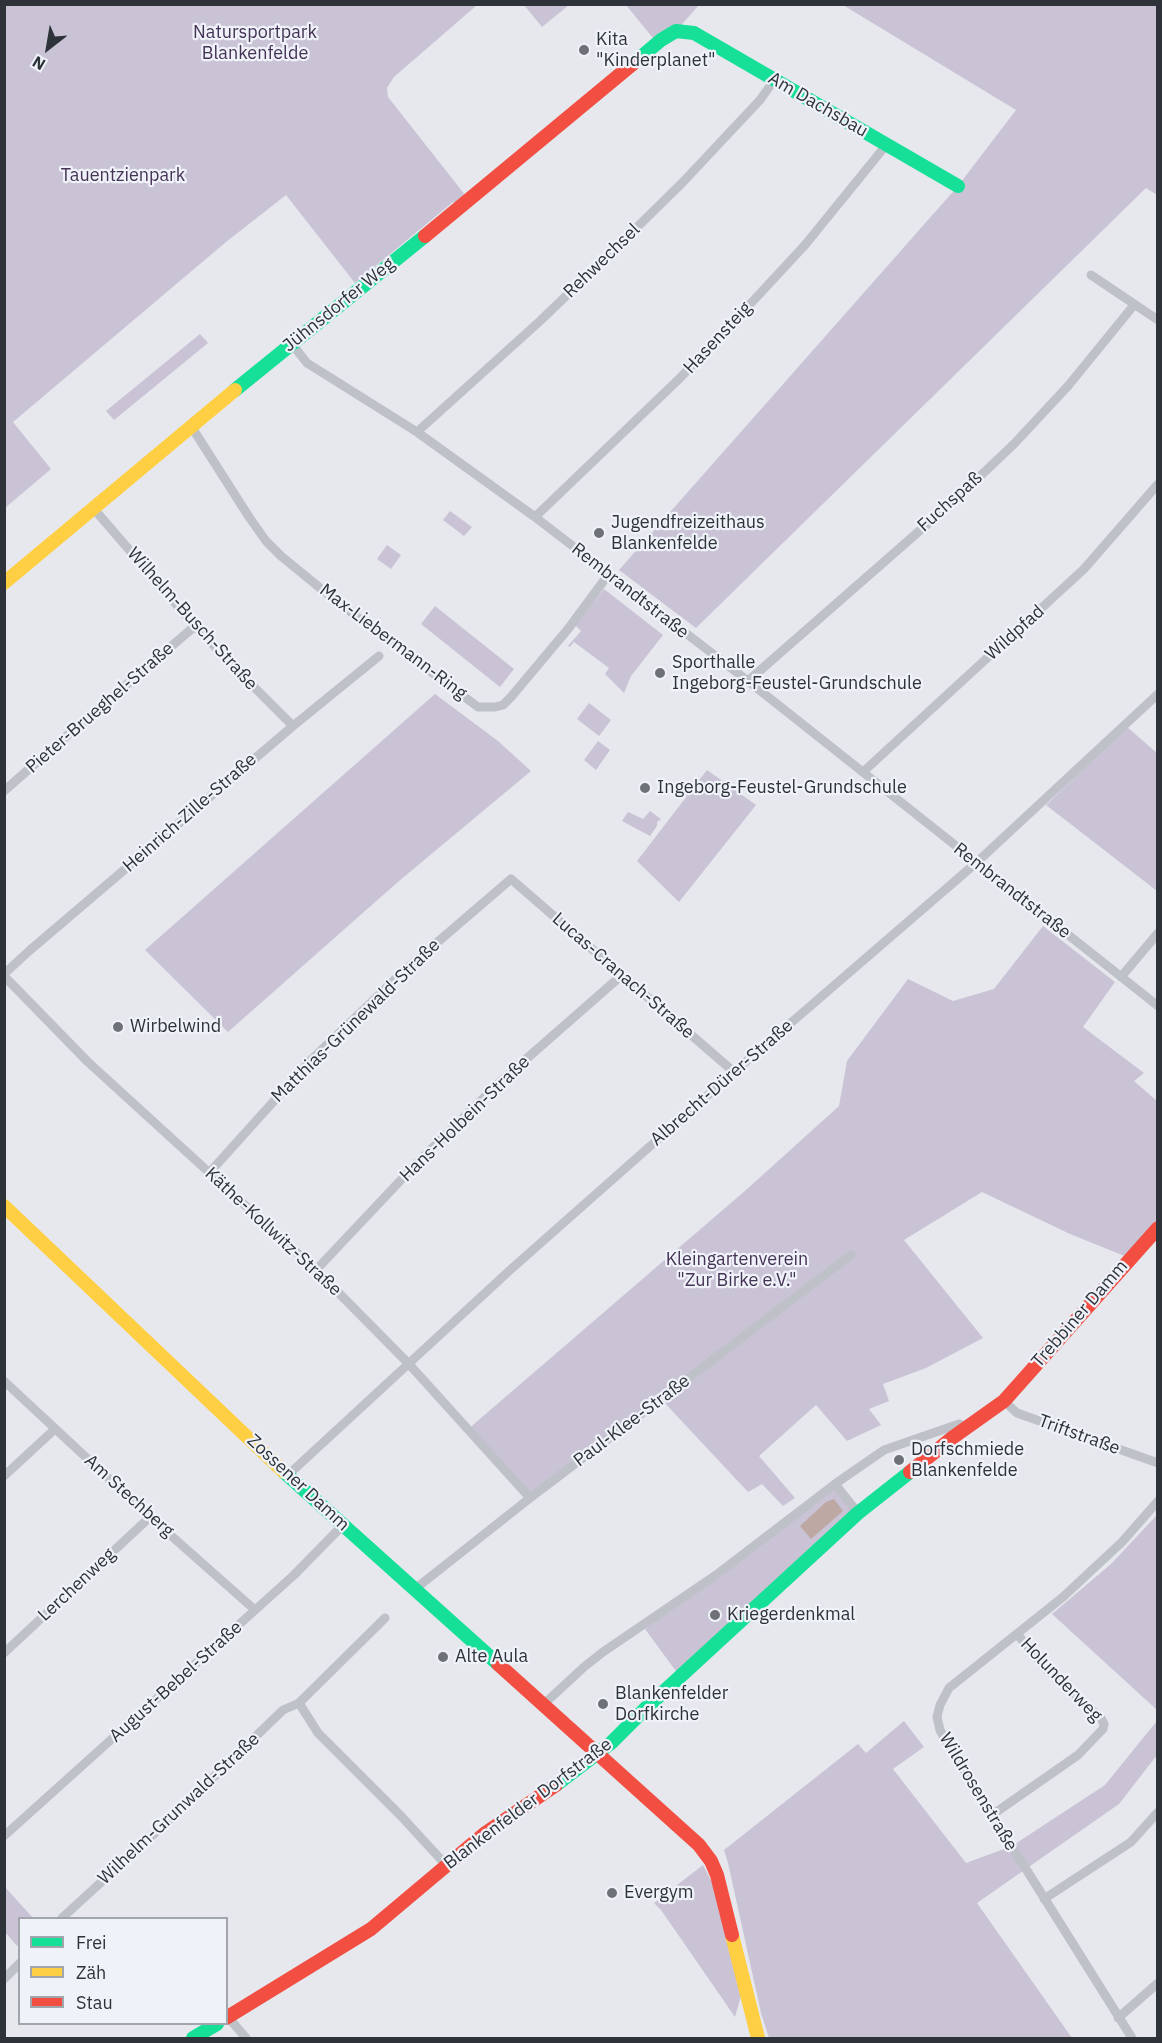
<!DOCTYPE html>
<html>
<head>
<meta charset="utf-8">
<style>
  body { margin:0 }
  #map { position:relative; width:1162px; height:2043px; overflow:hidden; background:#e6e8ee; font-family:"IBM Plex Sans",sans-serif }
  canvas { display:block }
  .frame { position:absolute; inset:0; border:6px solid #2d3339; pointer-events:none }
  .legend { position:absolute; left:18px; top:1917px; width:210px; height:108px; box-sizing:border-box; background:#eff2f9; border:2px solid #a1a6ac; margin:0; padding:8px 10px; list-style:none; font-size:18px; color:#2d3339 }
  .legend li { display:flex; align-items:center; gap:12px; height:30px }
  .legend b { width:30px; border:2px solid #a1a6ac }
  .north { position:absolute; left:18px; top:18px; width:60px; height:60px; -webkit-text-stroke:4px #eff2f9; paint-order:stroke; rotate:211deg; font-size:16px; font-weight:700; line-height:24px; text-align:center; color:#2d3339 }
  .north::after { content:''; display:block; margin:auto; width:21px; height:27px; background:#2d3339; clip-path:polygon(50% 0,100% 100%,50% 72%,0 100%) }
</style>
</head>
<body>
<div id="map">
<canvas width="1162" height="2043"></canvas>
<div class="frame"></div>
<ul class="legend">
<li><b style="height:8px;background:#16e098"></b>Frei</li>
<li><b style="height:8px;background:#ffcf43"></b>Zäh</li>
<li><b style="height:8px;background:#f24e42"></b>Stau</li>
</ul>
<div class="north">N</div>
</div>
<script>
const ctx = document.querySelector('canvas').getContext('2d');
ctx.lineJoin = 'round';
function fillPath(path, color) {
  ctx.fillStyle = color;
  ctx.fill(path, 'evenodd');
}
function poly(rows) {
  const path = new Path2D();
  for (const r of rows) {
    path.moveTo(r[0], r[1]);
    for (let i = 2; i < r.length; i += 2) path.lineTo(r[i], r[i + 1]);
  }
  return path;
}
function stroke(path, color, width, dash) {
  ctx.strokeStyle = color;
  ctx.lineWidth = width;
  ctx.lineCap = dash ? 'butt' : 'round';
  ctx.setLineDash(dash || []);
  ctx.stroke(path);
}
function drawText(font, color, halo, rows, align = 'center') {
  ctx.font = font + ' "IBM Plex Sans",sans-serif';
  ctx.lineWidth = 4.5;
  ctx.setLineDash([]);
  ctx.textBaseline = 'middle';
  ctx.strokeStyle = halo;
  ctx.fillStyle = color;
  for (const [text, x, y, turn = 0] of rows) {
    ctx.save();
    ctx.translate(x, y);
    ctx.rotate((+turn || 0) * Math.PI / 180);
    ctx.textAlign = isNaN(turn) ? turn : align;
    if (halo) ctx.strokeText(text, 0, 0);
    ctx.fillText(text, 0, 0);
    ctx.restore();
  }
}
fillPath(poly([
  [5,5,477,5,394,77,387,88,388,97,469,200,459,208,453,202,355,283,286,195,226,242,13,422,51,469,5,508],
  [524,5,569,5,542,27],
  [626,5,699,5,676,31,657,43],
  [843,5,1157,5,1157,195,1146,188,696,628,619,570,958,186,1016,110],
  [200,334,208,343,114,420,106,411],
  [450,511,472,527,464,536,443,520],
  [387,545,401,555,391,569,377,559],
  [604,589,663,635,631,676,624,693,605,674,609,668,574,642,570,647,568,646,581,631,575,625],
  [435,606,514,669,500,687,421,624],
  [435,694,498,741,531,771,399,881,228,1032,145,950],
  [589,703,611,720,599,736,577,719],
  [1127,727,1157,753,1157,891,1046,805],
  [598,741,610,750,596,770,584,760],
  [707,770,756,805,679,902,637,861,687,796,679,797,678,790,685,784,689,786,690,792],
  [650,811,661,819,657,822,657,826,650,836,622,821,628,812,643,819],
  [1043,926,1115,982,1083,1027,1144,1073,1134,1081,1157,1101,1157,1220,1127,1257,1070,1234,982,1192,904,1240,983,1338,926,1368,883,1384,889,1401,869,1409,881,1425,847,1441,816,1405,759,1456,795,1498,783,1506,762,1484,748,1492,661,1399,530,1498,467,1430,746,1190,839,1106,847,1061,908,979,953,1001,994,989],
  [835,1484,858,1513,681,1678,645,1629],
  [1157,1515,1157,1710,1052,1614,1111,1564],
  [904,1721,924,1747,893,1769,966,1863,1012,1846,1105,1785,1156,1722,1157,1723,1157,1755,1119,1804,977,1903,1072,2038,769,2038,761,2013,728,1863,724,1850,858,1744,866,1753],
  [703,1865,715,1888,741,1996,735,2017,661,1910,654,1903],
  [5,1887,33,1918,20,1918,19,1944,17,1946,5,1932]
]), '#c9c3d5');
fillPath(poly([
  [834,1499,843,1511,811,1539,800,1526,826,1502]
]), '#bda8a4');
stroke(poly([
  [1091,275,1158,320],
  [292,344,307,363,417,432,535,517,748,681,1158,1006],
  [191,426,249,517,266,541,281,556,336,601,478,707,495,707,503,705,511,697,568,629,608,575],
  [417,432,540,321,619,245,683,182,760,100,775,79],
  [94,509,195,626,244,677,293,726],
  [535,517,680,378,754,300,805,245,887,144],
  [748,681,957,498,1014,444,1068,386,1134,305],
  [863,772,1084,569,1158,484],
  [4,791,62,740,195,626],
  [4,974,29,951,293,726,379,656],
  [4,976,88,1062,316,1270,408,1363,530,1498],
  [1121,977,1158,933],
  [210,1172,310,1061,405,970,511,879,734,1072],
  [316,1270,416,1164,500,1082,622,975],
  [4,1381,150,1517,255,1610],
  [1004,1401,1017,1413,1158,1463],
  [288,1475,509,1271,734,1072,976,863,1158,694],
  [4,1476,55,1429],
  [835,1484,858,1513],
  [415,1589,530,1498,851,1255],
  [4,1653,150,1517],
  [299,1703,318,1733,401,1816,446,1865],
  [544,1704,584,1667,603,1652,716,1575,835,1484,884,1450,959,1424,967,1427],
  [992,1815,1078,1755,1103,1729,1104,1724,1101,1718,1048,1671,1017,1634],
  [4,1836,294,1575,344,1524],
  [1044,1899,1131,1842,1158,1812],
  [62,1918,168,1821,283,1710,299,1703,385,1618],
  [4,1979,20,1963],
  [228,2017,246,2038],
  [1118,2018,1158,1983],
  [1132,2038,947,1743,940,1730,937,1717,940,1705,949,1688,1063,1597,1122,1542,1158,1501]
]), '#bec2c8', 9);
stroke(poly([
  [635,62,661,40,676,31,694,33,958,186],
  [235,390,425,236],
  [284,1472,498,1664],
  [556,1785,611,1743,646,1708,858,1513,910,1472],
  [193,2038,217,2024]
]), '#16e098', 14);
stroke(poly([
  [4,583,235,390],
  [4,1206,284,1472],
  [732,1935,758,2038]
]), '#ffcf43', 14);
stroke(poly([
  [425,236,635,62],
  [910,1472,952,1438,1004,1401,1158,1228],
  [498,1664,699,1845,711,1861,717,1875,732,1935],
  [226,2018,371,1929,484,1834,556,1785]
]), '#f24e42', 14);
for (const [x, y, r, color] of [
  [584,50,6,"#6e7278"],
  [599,533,6,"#6e7278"],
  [660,673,6,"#6e7278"],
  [645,788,6,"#6e7278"],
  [118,1027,6,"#6e7278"],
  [899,1460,6,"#6e7278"],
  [715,1615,6,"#6e7278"],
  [443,1657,6,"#6e7278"],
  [603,1704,6,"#6e7278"],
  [612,1893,6,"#6e7278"]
]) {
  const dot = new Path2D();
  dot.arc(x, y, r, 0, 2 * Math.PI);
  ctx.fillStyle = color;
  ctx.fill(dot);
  stroke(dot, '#eff2f9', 2);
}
drawText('18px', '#453355', '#eff2f9', [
  ["Natursportpark",255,33],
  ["Blankenfelde",255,54],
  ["Tauentzienpark",123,176],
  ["Kleingartenverein",737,1260],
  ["\"Zur Birke e.V.\"",737,1281]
]);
drawText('18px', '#2d3339', '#eff2f9', [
  ["Kita",596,40],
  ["\"Kinderplanet\"",596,61],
  ["Jugendfreizeithaus",611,523],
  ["Blankenfelde",611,544],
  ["Sporthalle",672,663],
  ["Ingeborg-Feustel-Grundschule",672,684],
  ["Ingeborg-Feustel-Grundschule",657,788],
  ["Wirbelwind",130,1027],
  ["Dorfschmiede",911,1450],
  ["Blankenfelde",911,1471],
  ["Kriegerdenkmal",727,1615],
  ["Alte Aula",455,1657],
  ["Blankenfelder",615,1694],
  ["Dorfkirche",615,1715],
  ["Evergym",624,1893]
], 'left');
drawText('18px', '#2d3339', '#eff2f9', [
  ["Am Dachsbau",818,105,30],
  ["Rehwechsel",602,261,-44],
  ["Jühnsdorfer Weg",339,305,-39],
  ["Hasensteig",718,338,-47],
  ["Fuchspaß",950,502,-42],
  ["Rembrandtstraße",630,591,38],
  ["Wilhelm-Busch-Straße",192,619,48],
  ["Wildpfad",1015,633,-42],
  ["Max-Liebermann-Ring",393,642,37],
  ["Pieter-Brueghel-Straße",100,708,-41],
  ["Heinrich-Zille-Straße",190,813,-41],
  ["Rembrandtstraße",1012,891,38],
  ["Lucas-Cranach-Straße",623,976,41],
  ["Matthias-Grünewald-Straße",356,1021,-44],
  ["Albrecht-Dürer-Straße",722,1083,-41],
  ["Hans-Holbein-Straße",465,1119,-44],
  ["Käthe-Kollwitz-Straße",273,1232,43],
  ["Trebbiner Damm",1080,1314,-49],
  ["Paul-Klee-Straße",632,1421,-37],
  ["Triftstraße",1079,1435,20],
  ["Zossener Damm",298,1483,43],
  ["Am Stechberg",129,1496,42],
  ["Lerchenweg",77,1585,-43],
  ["Holunderweg",1061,1680,46],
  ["August-Bebel-Straße",176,1682,-42],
  ["Wildrosenstraße",978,1792,59],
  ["Blankenfelder Dorfstraße",528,1804,-37],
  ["Wilhelm-Grunwald-Straße",179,1809,-43]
]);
</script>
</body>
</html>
